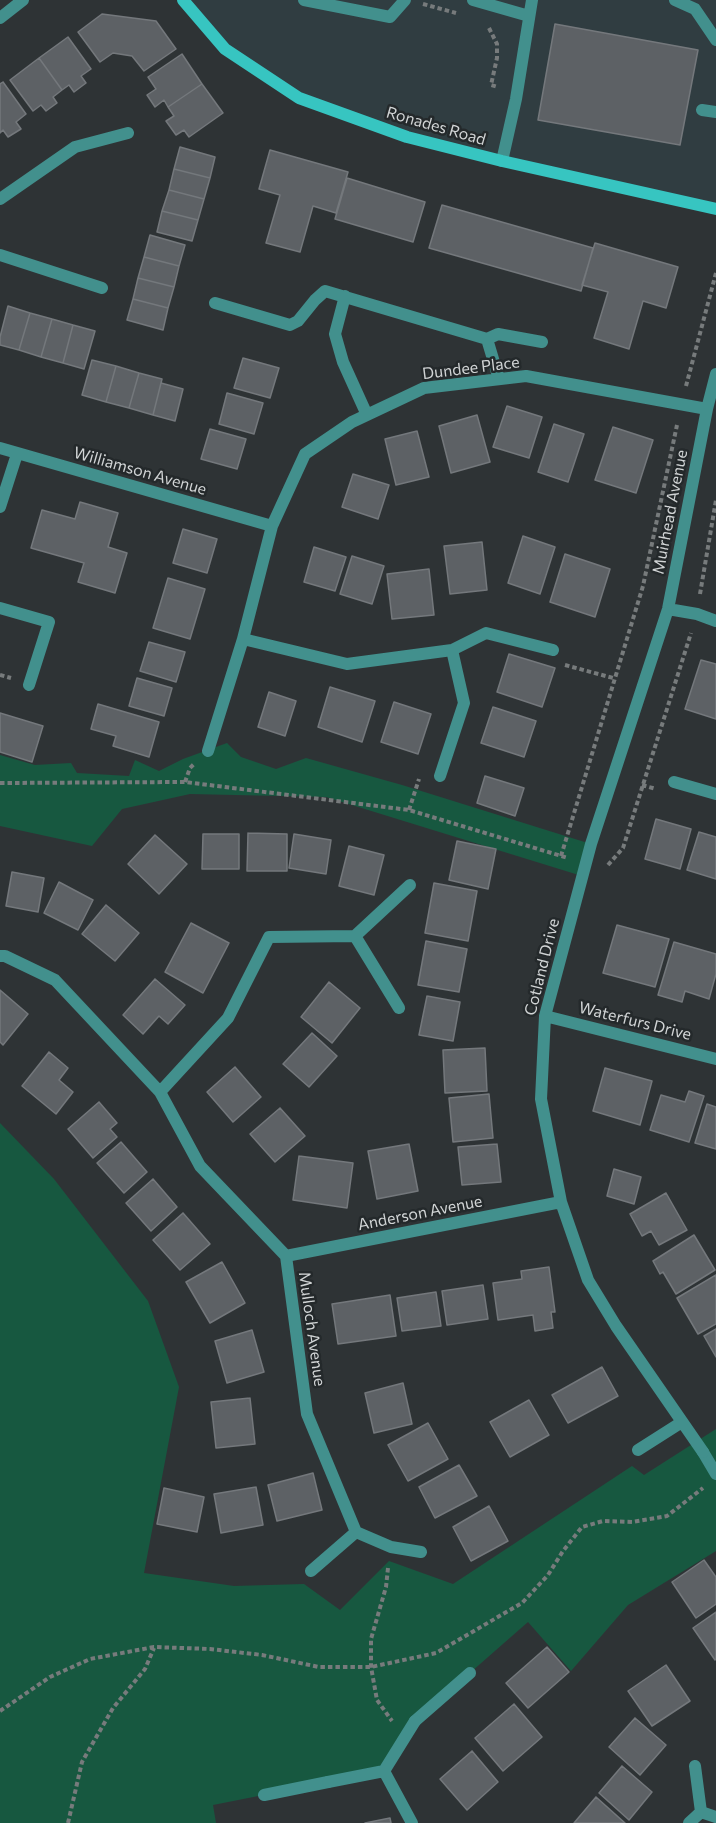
<!DOCTYPE html>
<html>
<head>
<meta charset="utf-8">
<style>
  body { margin:0 }
  canvas { display:block; background:#2e3335 }
</style>
</head>
<body>
<canvas width="716" height="1823"></canvas>
<script>
const ctx = document.querySelector('canvas').getContext('2d');
ctx.lineJoin = 'round';
function fillPath(path, color) {
  ctx.fillStyle = color;
  ctx.fill(path, 'evenodd');
}
function poly(rows) {
  const path = new Path2D();
  for (const r of rows) {
    path.moveTo(r[0], r[1]);
    for (let i = 2; i < r.length; i += 2) path.lineTo(r[i], r[i + 1]);
  }
  return path;
}
function stroke(path, color, width, dash) {
  ctx.strokeStyle = color;
  ctx.lineWidth = width;
  ctx.lineCap = dash ? 'butt' : 'round';
  ctx.setLineDash(dash || []);
  ctx.stroke(path);
}
function drawText(font, color, halo, rows, align = 'center') {
  ctx.font = font + ' Commissioner,sans-serif';
  ctx.lineWidth = 5;
  ctx.setLineDash([]);
  ctx.textBaseline = 'middle';
  ctx.strokeStyle = halo;
  ctx.fillStyle = color;
  for (const [text, x, y, turn = 0] of rows) {
    ctx.save();
    ctx.translate(x, y);
    ctx.rotate((+turn || 0) * Math.PI / 180);
    ctx.textAlign = isNaN(turn) ? turn : align;
    if (halo) ctx.strokeText(text, 0, 0);
    ctx.fillText(text, 0, 0);
    ctx.restore();
  }
}
fillPath(poly([
  [183,0,716,0,716,209,502,161,299,98,225,49]
]), '#303d41');
fillPath(poly([
  [227,743,241,757,276,769,306,758,402,785,591,844,582,876,326,797,190,794,122,809,92,846,0,826,0,755,35,765,71,763,77,773,129,776,135,760,159,771,183,759],
  [0,1123,54,1179,148,1301,179,1387,144,1573,234,1586,304,1584,340,1610,389,1561,453,1584,632,1466,644,1475,716,1429,716,1551,628,1605,571,1671,528,1622,415,1721,384,1771,213,1805,216,1823,0,1823]
]), '#175840');
const building = poly([
  [102,14,156,21,176,49,144,71,132,56,113,53,100,62,78,32,102,14],
  [555,24,698,50,680,145,538,120,555,24],
  [68,37,91,69,81,76,86,83,74,92,69,85,62,90,39,58,68,37],
  [182,54,202,84,168,107,164,100,155,107,147,95,156,89,148,77,182,54],
  [39,58,62,90,53,97,57,103,46,111,41,105,33,111,10,80,39,58],
  [3,82,26,114,16,122,21,129,8,137,3,130,0,133,0,84,3,82],
  [202,84,223,113,189,137,184,130,176,135,166,121,174,116,168,107,202,84],
  [180,147,215,157,210,178,174,169,180,147],
  [270,150,348,172,336,213,313,206,300,252,266,243,280,195,259,189,270,150],
  [174,169,210,178,204,199,169,190,174,169],
  [347,178,425,202,413,242,335,219,347,178],
  [169,190,204,199,198,220,162,211,169,190],
  [442,205,593,248,581,291,429,248,442,205],
  [162,211,198,220,192,241,157,232,162,211],
  [150,235,185,245,179,266,144,257,150,235],
  [595,243,678,267,666,308,643,301,629,349,594,338,608,292,582,285,595,243],
  [144,257,179,266,174,287,138,278,144,257],
  [138,278,174,287,168,308,133,299,138,278],
  [133,299,168,308,163,330,127,320,133,299],
  [8,306,30,313,19,350,0,345,0,337,8,306],
  [30,313,52,319,41,357,19,350,30,313],
  [52,319,73,325,63,363,41,357,52,319],
  [73,325,95,331,84,369,63,363,73,325],
  [243,358,279,368,270,398,234,388,243,358],
  [92,360,116,366,106,402,82,395,92,360],
  [116,366,139,373,129,408,106,402,116,366],
  [139,373,162,379,153,415,129,408,139,373],
  [161,383,183,389,175,421,153,415,161,383],
  [227,393,263,403,254,434,219,424,227,393],
  [507,406,542,417,529,458,493,447,507,406],
  [477,415,490,462,451,473,439,426,477,415],
  [554,424,584,434,568,482,538,472,554,424],
  [613,427,653,440,636,493,595,480,613,427],
  [210,429,246,439,237,469,201,459,210,429],
  [417,431,429,477,396,485,385,439,417,431],
  [353,474,389,485,378,519,342,507,353,474],
  [80,502,118,513,108,547,127,553,115,593,78,582,84,563,31,548,42,510,75,519,80,502],
  [183,529,217,539,207,573,173,563,183,529],
  [523,536,555,547,540,594,508,583,523,536],
  [482,542,487,590,450,594,444,546,482,542],
  [314,547,346,557,335,591,304,582,314,547],
  [565,554,610,569,595,617,550,602,565,554],
  [352,556,384,566,372,604,340,594,352,556],
  [429,569,434,615,392,619,387,574,429,569],
  [168,578,205,589,190,639,153,628,168,578],
  [149,642,185,652,176,682,140,671,149,642],
  [509,654,555,668,542,707,497,692,509,654],
  [701,660,716,664,716,719,685,709,701,660],
  [137,678,172,688,164,716,129,706,137,678],
  [330,687,375,701,362,742,318,727,330,687],
  [269,692,296,701,285,736,258,727,269,692],
  [394,702,431,714,418,754,381,742,394,702],
  [98,704,159,722,149,757,113,746,116,736,91,729,98,704],
  [493,707,536,721,524,757,481,743,493,707],
  [0,713,43,726,32,762,0,752,0,713],
  [485,776,524,788,515,816,477,803,485,776],
  [656,819,691,829,680,869,645,859,656,819],
  [699,832,716,837,716,879,687,870,699,832],
  [248,833,287,834,287,871,247,871,248,833],
  [203,834,239,834,239,869,202,869,203,834],
  [294,834,331,840,326,874,289,868,294,834],
  [155,835,187,864,159,894,128,864,155,835],
  [457,841,496,849,488,889,449,880,457,841],
  [349,846,384,855,374,895,339,886,349,846],
  [12,872,44,878,38,912,6,906,12,872],
  [59,882,93,900,78,930,44,913,59,882],
  [434,883,477,891,468,941,425,933,434,883],
  [106,905,139,933,115,961,82,934,106,905],
  [191,923,229,943,203,993,165,972,191,923],
  [617,925,669,939,655,987,603,973,617,925],
  [426,941,467,949,459,992,418,985,426,941],
  [674,942,716,954,716,974,709,999,685,991,682,1002,658,995,674,942],
  [155,979,185,1005,168,1024,159,1016,143,1034,123,1015,155,979],
  [329,982,360,1008,332,1043,301,1017,329,982],
  [0,990,28,1014,3,1045,0,1042,0,990],
  [427,996,460,1002,453,1041,419,1035,427,996],
  [312,1033,337,1056,309,1087,283,1064,312,1033],
  [485,1048,487,1091,445,1093,443,1050,485,1048],
  [49,1052,68,1068,59,1080,73,1092,56,1114,22,1086,49,1052],
  [235,1067,261,1097,233,1122,207,1092,235,1067],
  [605,1068,652,1081,640,1125,593,1111,605,1068],
  [689,1091,704,1096,689,1142,650,1130,661,1095,685,1102,689,1091],
  [489,1094,493,1138,453,1142,449,1098,489,1094],
  [99,1102,117,1123,110,1129,117,1137,93,1158,68,1129,99,1102],
  [707,1104,716,1107,716,1149,695,1143,707,1104],
  [280,1108,305,1136,275,1162,250,1134,280,1108],
  [121,1142,147,1172,124,1193,97,1163,121,1142],
  [409,1144,418,1191,377,1199,368,1151,409,1144],
  [497,1144,501,1182,462,1185,458,1147,497,1144],
  [299,1156,353,1163,347,1208,293,1200,299,1156],
  [614,1169,641,1177,634,1204,607,1196,614,1169],
  [153,1179,177,1207,151,1231,126,1203,153,1179],
  [666,1193,687,1230,659,1245,651,1231,642,1236,630,1214,666,1193],
  [183,1213,210,1244,180,1270,153,1240,183,1213],
  [694,1235,715,1270,676,1294,663,1272,660,1274,653,1261,694,1235],
  [222,1262,245,1303,210,1323,186,1282,222,1262],
  [549,1267,555,1312,551,1312,553,1328,535,1331,533,1315,498,1320,493,1283,522,1279,521,1271,549,1267],
  [716,1275,716,1324,698,1334,677,1298,716,1275],
  [483,1285,488,1319,447,1325,442,1291,483,1285],
  [436,1292,441,1326,402,1331,397,1298,436,1292],
  [390,1295,396,1336,338,1344,332,1304,390,1295],
  [716,1329,716,1357,704,1336,716,1329],
  [252,1330,264,1372,227,1383,215,1341,252,1330],
  [602,1367,618,1396,568,1423,552,1395,602,1367],
  [403,1383,412,1424,374,1433,365,1393,403,1383],
  [250,1398,255,1444,216,1448,211,1402,250,1398],
  [529,1400,549,1435,510,1457,490,1422,529,1400],
  [428,1423,448,1459,408,1481,388,1445,428,1423],
  [459,1465,477,1496,435,1518,419,1487,459,1465],
  [313,1473,322,1510,277,1521,268,1485,313,1473],
  [256,1487,263,1525,221,1533,214,1494,256,1487],
  [164,1488,204,1497,197,1532,157,1524,164,1488],
  [489,1506,508,1541,471,1561,453,1527,489,1506],
  [704,1560,716,1577,716,1604,696,1618,672,1582,704,1560],
  [716,1612,716,1659,715,1660,693,1628,716,1612],
  [547,1647,569,1672,528,1708,506,1683,547,1647],
  [666,1665,690,1701,652,1726,628,1691,666,1665],
  [514,1704,542,1737,503,1771,475,1738,514,1704],
  [635,1718,666,1745,640,1775,609,1747,635,1718],
  [472,1751,498,1782,467,1810,440,1779,472,1751],
  [622,1766,652,1792,629,1820,599,1793,622,1766],
  [596,1797,625,1823,574,1823,596,1797],
  [390,1818,391,1823,365,1823,390,1818]
]);
fillPath(building, '#5d6165');
stroke(building, '#74787c', 1.5);
stroke(poly([
  [423,4,456,13],
  [489,28,497,44,497,58,491,85,498,87],
  [686,386,716,273],
  [700,594,716,500],
  [565,665,613,678],
  [0,675,11,678],
  [185,782,190,768,194,764],
  [0,783,185,782,409,810,568,858],
  [642,785,656,789],
  [409,810,419,779],
  [561,856,643,586,677,425],
  [608,865,623,848,691,633],
  [388,1568,386,1587,371,1639,371,1667,377,1700,392,1721],
  [0,1711,50,1677,90,1659,154,1647,210,1649,262,1655,319,1667,371,1667,436,1653,522,1603,548,1575,563,1551,582,1527,603,1521,632,1522,667,1516,703,1488],
  [68,1823,82,1762,113,1708,145,1669,154,1648]
]), '#777b7c', 4, [4.5, 3]);
stroke(poly([
  [304,0,390,17,405,0],
  [473,0,529,16],
  [675,0,695,9,716,40],
  [702,110,716,112],
  [502,161,516,99,532,0],
  [415,1721,470,1673],
  [264,1795,328,1782]
]), '#42908d', 12);
stroke(poly([
  [703,1452,716,1474]
]), '#42908d', 12);
stroke(poly([
  [0,18,23,0],
  [0,199,75,147,128,133],
  [0,255,102,288],
  [345,296,335,334,343,362,367,415],
  [215,303,290,325,298,321,315,300,325,291,487,339,499,379],
  [487,339,498,334,542,342],
  [0,448,272,526],
  [0,507,17,454],
  [0,608,49,622,29,685],
  [668,609,697,614,716,621],
  [243,639,347,664,452,650,486,633,553,650],
  [208,751,243,639,272,526,305,454,352,422,424,388,526,376,707,409],
  [440,776,464,703,452,650],
  [674,782,716,794],
  [355,936,410,885],
  [0,956,5,956,55,980,160,1092,200,1166,286,1256,307,1414,356,1532,391,1547,421,1552],
  [545,1016,716,1059],
  [160,1092,228,1018,269,937,355,936,399,1008],
  [286,1256,561,1202],
  [638,1450,682,1422],
  [703,1452,616,1326,588,1280,561,1202,541,1099,545,1016,591,844,668,609,707,409,716,374],
  [311,1571,356,1532],
  [384,1771,415,1721],
  [328,1782,384,1771,412,1823],
  [701,1812,716,1817],
  [689,1823,701,1812,695,1766]
]), '#42908d', 12);
stroke(poly([
  [183,0,225,49,299,98,407,137,502,161,716,209]
]), '#37c5c1', 12);
drawText('16px', '#d1d4d5', '#24292b', [
  ["Ronades Road",436,126,16],
  ["Dundee Place",471,368,-7],
  ["Williamson Avenue",140,471,16],
  ["Muirhead Avenue",670,512,-79],
  ["Cotland Drive",542,967,-76],
  ["Waterfurs Drive",635,1021,14],
  ["Anderson Avenue",420,1213,-11],
  ["Mulloch Avenue",312,1329,82]
]);
</script>
</body>
</html>
